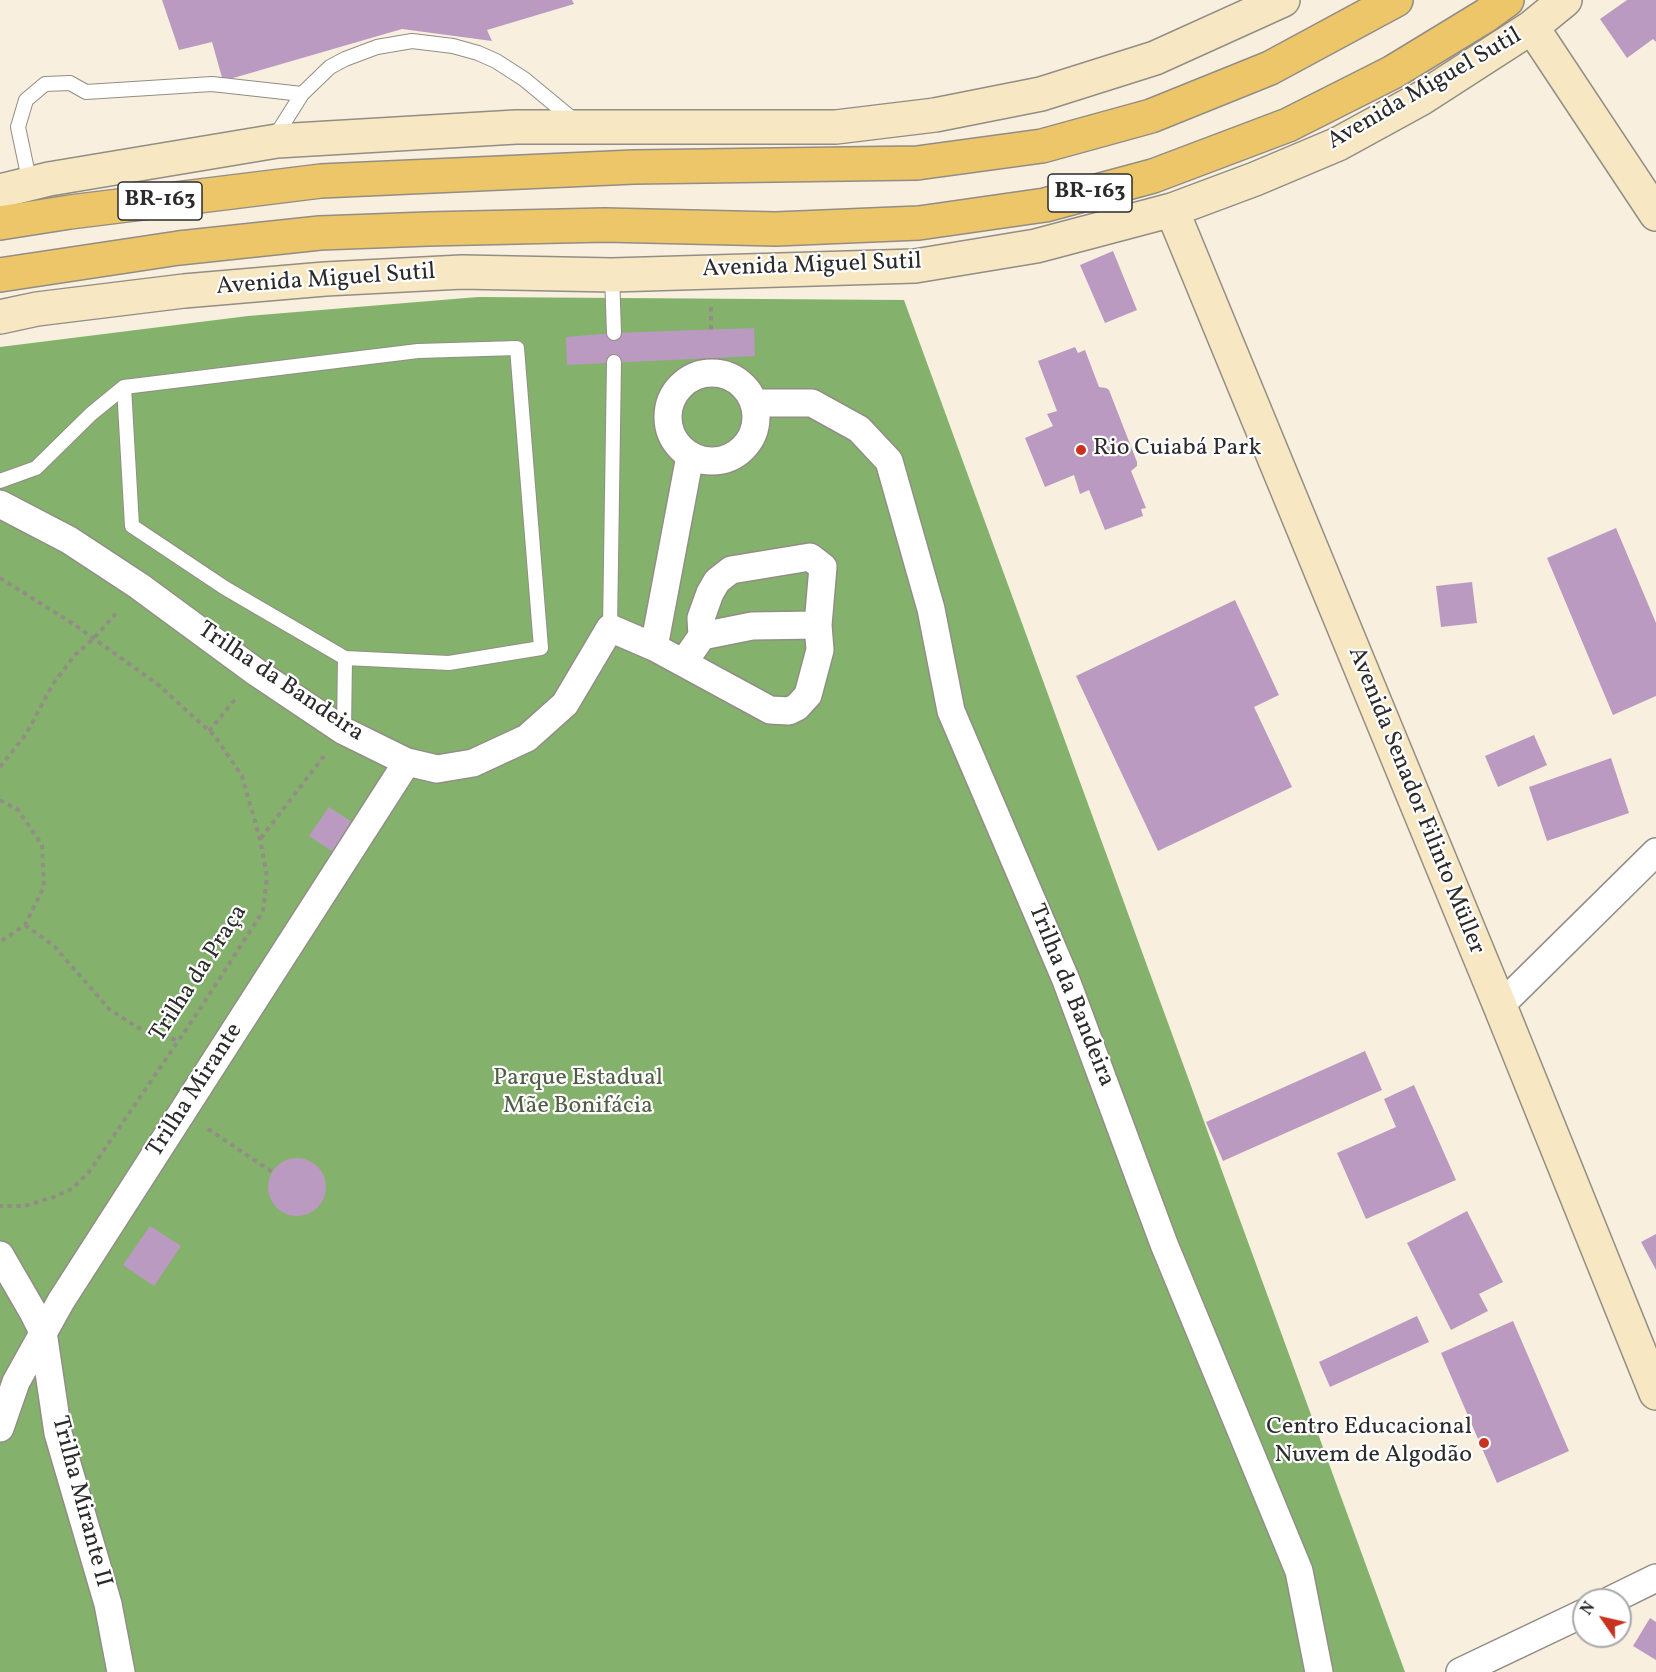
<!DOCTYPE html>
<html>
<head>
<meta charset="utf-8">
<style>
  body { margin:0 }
  #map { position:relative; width:1656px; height:1672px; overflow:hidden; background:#f8efdf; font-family:Vollkorn,serif }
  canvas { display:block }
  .north { position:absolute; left:1572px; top:1588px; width:60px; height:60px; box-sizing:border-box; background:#fff; border:2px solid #aaa; border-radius:50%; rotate:304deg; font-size:16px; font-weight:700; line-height:24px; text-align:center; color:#2b2b2b }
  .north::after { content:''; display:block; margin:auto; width:21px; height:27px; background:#c8321e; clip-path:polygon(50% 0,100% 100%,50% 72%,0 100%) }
</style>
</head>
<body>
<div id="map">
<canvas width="1656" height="1672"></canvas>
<div class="north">N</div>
</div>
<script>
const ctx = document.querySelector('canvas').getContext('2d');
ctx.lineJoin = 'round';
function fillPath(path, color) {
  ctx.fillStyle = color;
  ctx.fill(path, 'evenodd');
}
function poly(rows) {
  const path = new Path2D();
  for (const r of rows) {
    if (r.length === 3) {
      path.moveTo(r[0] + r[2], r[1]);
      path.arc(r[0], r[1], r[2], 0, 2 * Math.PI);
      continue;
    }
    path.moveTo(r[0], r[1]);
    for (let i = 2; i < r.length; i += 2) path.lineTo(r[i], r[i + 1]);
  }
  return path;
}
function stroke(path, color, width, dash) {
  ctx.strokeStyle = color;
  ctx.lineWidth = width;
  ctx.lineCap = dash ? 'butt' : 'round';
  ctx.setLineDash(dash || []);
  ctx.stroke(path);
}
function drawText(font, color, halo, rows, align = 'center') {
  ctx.font = font + ' Vollkorn,serif';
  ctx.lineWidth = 4.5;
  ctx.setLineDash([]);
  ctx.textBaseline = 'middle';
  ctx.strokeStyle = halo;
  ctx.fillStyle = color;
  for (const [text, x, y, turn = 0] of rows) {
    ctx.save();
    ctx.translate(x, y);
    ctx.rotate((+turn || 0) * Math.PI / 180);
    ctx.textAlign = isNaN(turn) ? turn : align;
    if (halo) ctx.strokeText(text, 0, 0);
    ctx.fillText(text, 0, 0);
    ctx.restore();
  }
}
fillPath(poly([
  [478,297,904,300,1405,1672,0,1672,0,347,248,316]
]), '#84b26c');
fillPath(poly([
  [162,0,572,0,574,4,487,30,492,41,402,29,223,81,212,42,179,50],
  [1627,0,1656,0,1656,42,1653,39,1627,58,1600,19],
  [1113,251,1137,310,1105,323,1080,265],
  [754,328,755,356,567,365,566,337,614,333],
  [1075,347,1078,353,1085,350,1099,387,1106,388,1109,390,1137,462,1137,466,1131,471,1146,508,1141,509,1143,516,1105,530,1089,490,1080,494,1074,475,1045,487,1025,438,1053,426,1047,414,1057,411,1038,361],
  [1616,528,1656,623,1656,696,1613,715,1547,558],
  [1472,582,1477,623,1441,627,1436,586],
  [1235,600,1279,695,1254,707,1292,787,1158,851,1076,676],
  [1534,735,1547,765,1498,787,1485,756],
  [1611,758,1629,813,1547,841,1529,787],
  [329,807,358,826,338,855,309,836],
  [1365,1051,1382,1090,1223,1161,1206,1122],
  [1414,1085,1456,1180,1366,1219,1337,1153,1396,1127,1384,1099],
  [297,1187,29],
  [1467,1211,1503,1282,1479,1294,1488,1311,1451,1330,1407,1243],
  [150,1226,181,1246,154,1286,123,1265],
  [1656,1234,1656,1270,1641,1242],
  [1417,1316,1429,1342,1330,1387,1319,1362],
  [1513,1321,1569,1451,1497,1483,1441,1353],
  [1650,1618,1656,1622,1656,1660,1633,1646]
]), '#bb9ac1');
const lane = poly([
  [273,140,302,94,330,67,345,59,377,47,412,41,453,46,478,53,496,61,524,79,576,122],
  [30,184,18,127,26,100,45,84,70,83,86,92,212,84,302,94],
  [612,275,614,333],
  [0,481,36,468,91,414,124,387,418,351,517,348,541,648,449,663,345,658,225,588,132,526,124,387],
  [610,628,614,362],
  [344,731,345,658]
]);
const street = poly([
  [712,417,44],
  [755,406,762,403,812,403,859,429,889,461,931,609,951,711,1066,980,1164,1244,1299,1571,1319,1672],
  [0,504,69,540,139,586,256,672,344,731,407,762,437,769,473,763,527,738,565,704,610,628,654,647,690,456],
  [702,636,701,618,710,593,717,581,731,570,810,557,823,567,818,625],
  [654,647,770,710,789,711,797,707,808,695,820,650,818,625,752,626,702,636,684,662],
  [1500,1006,1656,852],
  [0,1255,33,1312,43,1332,58,1433,108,1604,121,1672],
  [0,1428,16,1382,61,1301,407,762],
  [1611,1600,1656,1578],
  [1460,1672,1584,1613]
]);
const secondary = poly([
  [1532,27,1656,214],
  [0,191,49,179,277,141,516,127,836,127,935,115,1041,94,1155,58,1283,0],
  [1172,210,1500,1006,1656,1393],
  [0,317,37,309,184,291,325,279,462,272,612,275,915,266,1036,246,1172,210,1255,179,1338,144,1422,98,1532,27,1565,0]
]);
const highway = poly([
  [0,223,70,212,321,181,634,167,917,163,1042,146,1151,116,1270,68,1396,0],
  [0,275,179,248,320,233,428,229,605,225,776,229,919,223,1045,205,1153,176,1288,125,1393,72,1485,16,1507,0]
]);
stroke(lane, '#928d85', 16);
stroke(street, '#928d85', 30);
stroke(secondary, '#928d85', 36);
stroke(highway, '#928d85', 36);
stroke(poly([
  [711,307,711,330],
  [711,358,711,373],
  [0,578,72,623,156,683,215,736,242,776,260,839,267,877,263,911,200,1009,89,1172,72,1189,54,1197,24,1206,0,1206],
  [209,731,237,697],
  [0,767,26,734,53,684,75,655,94,638,118,611],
  [0,800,18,810,42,845,44,887,25,925,0,942],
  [261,838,324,756],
  [25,925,54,946,110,1010,139,1028,179,1041],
  [208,1129,272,1172]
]), '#928d85', 4, [4.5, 4.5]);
stroke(lane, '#fff', 14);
stroke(street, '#fff', 27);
stroke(secondary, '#f7e8c3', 33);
stroke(highway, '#ecc669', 33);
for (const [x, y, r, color] of [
  [1081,450,6,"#c8321e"],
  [1484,1443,6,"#c8321e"]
]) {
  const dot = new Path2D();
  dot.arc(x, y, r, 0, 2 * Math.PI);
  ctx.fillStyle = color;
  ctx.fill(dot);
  stroke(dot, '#fff', 2);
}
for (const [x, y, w] of [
  [1090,193,84],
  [160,201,84]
]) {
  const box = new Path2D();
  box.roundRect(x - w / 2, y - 19, w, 38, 4.5);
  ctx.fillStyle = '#fff';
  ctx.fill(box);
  stroke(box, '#2b2b2b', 1.5);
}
drawText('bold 22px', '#2b2b2b', null, [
  ["BR-163",1090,193],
  ["BR-163",160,201]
]);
drawText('24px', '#2b2b2b', '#fff', [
  ["Avenida Miguel Sutil",1425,90,-30],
  ["Avenida Miguel Sutil",812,267,-2],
  ["Avenida Miguel Sutil",326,281,-4],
  ["Trilha da Bandeira",280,683,34],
  ["Avenida Senador Filinto Müller",1415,801,68],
  ["Trilha da Praça",200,974,-57],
  ["Trilha da Bandeira",1070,996,68],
  ["Trilha Mirante",196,1091,-57],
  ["Trilha Mirante II",80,1502,75]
]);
drawText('24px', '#2b2b2b', '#fff', [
  ["Rio Cuiabá Park",1093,450],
  ["Centro Educacional",1472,1429,"right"],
  ["Nuvem de Algodão",1472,1457,"right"]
], 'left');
drawText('24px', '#505d44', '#fff', [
  ["Parque Estadual",578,1080],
  ["Mãe Bonifácia",578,1108]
]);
</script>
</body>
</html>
